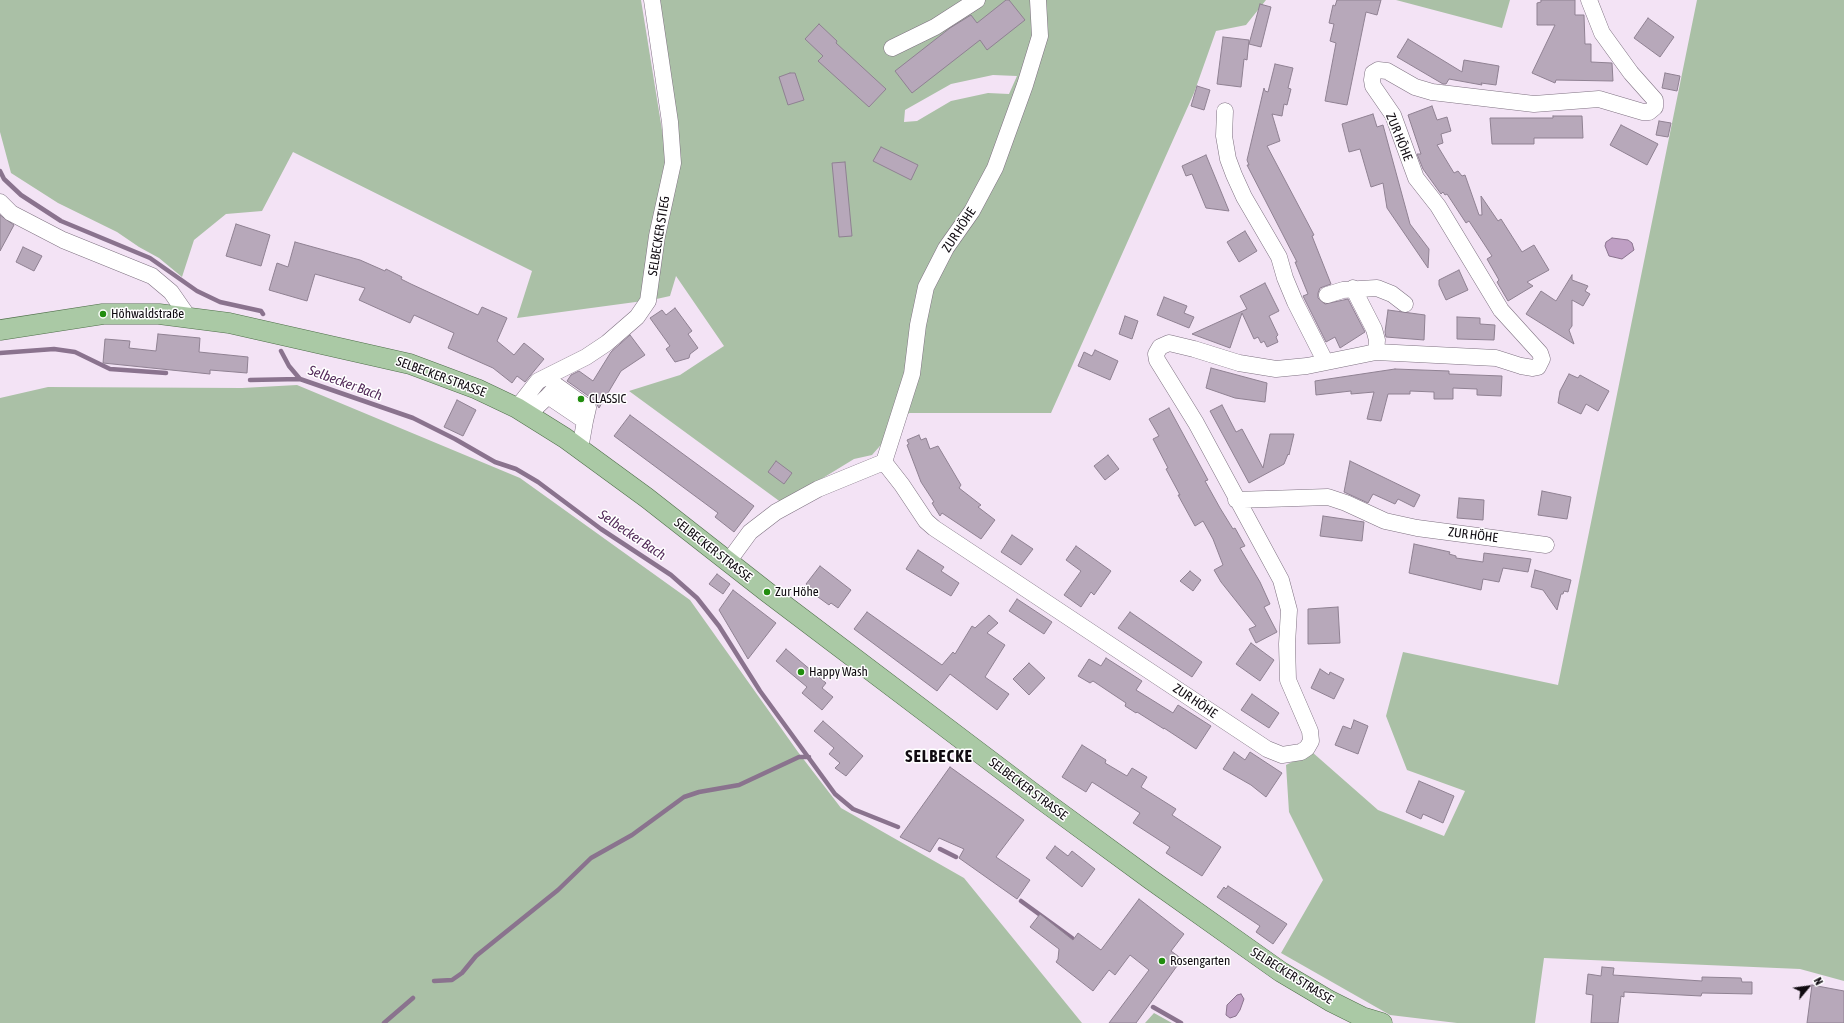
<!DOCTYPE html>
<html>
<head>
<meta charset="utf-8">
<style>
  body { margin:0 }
  #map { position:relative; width:1844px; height:1023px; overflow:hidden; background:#f3e3f5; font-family:"Asap Condensed",sans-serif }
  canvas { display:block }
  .north { position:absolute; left:1788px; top:967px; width:40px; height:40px; -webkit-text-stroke:3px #fff; paint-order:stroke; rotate:61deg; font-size:11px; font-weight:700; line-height:16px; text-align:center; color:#100b11 }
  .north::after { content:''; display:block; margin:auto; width:14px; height:18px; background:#100b11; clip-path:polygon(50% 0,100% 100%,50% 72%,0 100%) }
</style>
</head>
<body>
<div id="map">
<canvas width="1844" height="1023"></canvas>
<div class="north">N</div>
</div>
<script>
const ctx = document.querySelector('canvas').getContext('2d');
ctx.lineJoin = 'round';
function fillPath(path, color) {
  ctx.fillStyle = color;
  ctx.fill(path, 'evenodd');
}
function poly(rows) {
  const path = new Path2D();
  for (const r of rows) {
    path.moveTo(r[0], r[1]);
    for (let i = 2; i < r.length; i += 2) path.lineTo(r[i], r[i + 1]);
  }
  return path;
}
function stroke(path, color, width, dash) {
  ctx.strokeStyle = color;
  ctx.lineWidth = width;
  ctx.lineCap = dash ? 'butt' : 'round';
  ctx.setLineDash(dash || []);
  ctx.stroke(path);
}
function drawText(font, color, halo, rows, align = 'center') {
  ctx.font = font + ' "Asap Condensed",sans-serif';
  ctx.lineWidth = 3;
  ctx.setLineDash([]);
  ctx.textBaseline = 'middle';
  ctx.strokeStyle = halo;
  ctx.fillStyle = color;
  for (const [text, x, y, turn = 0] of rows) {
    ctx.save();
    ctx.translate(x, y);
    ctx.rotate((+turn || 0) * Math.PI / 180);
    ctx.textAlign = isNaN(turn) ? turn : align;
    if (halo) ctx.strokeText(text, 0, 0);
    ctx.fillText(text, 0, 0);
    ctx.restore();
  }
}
fillPath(poly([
  [0,0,641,0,667,161,643,301,517,318,532,271,293,152,262,211,226,214,194,240,182,277,159,258,139,247,117,232,58,203,11,173,0,132],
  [656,0,1266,0,1246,25,1216,31,1194,93,1051,413,909,413,872,455,854,459,782,503,629,391,680,375,724,346,676,276,670,296,652,300,678,166],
  [993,75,1017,76,1009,94,988,93,951,101,917,121,904,122,905,110,951,84],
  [1396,0,1510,0,1502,28],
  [1697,0,1844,0,1844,981,1800,969,1544,958,1535,1023,1457,1023,1390,1015,1281,953,1323,880,1289,812,1286,765,1312,752,1378,810,1444,836,1465,791,1407,770,1386,716,1403,652,1558,685],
  [297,385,520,478,690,600,798,752,841,808,964,878,1082,1023,0,1023,0,398,48,387,242,388],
  [1154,1013,1172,1023,1145,1023]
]), '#aac0a6');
const water = poly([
  [1612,238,1628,240,1632,243,1634,250,1622,259,1609,256,1605,246,1606,242,1612,238],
  [1241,994,1244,999,1240,1010,1236,1016,1230,1018,1226,1015,1227,1005,1237,995,1241,994]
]);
fillPath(water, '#bf9fc4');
stroke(water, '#8a738e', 1);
stroke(poly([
  [0,171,4,179,21,195,61,221,150,258,197,291,220,302,261,311,263,314],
  [281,351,289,366,300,379,413,418,455,439,495,462,516,469,538,482,601,529,671,575,697,598,719,626,760,691,835,794,853,809,898,827],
  [0,353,54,349,75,352,110,369,166,373],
  [250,380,300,379],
  [940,849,956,857],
  [1021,901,1072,938],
  [434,981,452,980,462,973,476,956,558,890,591,858,632,835,684,797,699,792,739,785,799,757,809,757],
  [1153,1007,1181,1023],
  [384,1023,413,998]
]), '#8a738e', 4.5);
const building = poly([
  [1006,0,1009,0,1025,20,987,50,980,40,912,93,895,71,950,28,971,15,977,23,1006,0],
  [1337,0,1381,0,1377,15,1366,12,1347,105,1325,101,1336,43,1330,41,1334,24,1329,23,1333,5,1335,6,1337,0],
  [1541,0,1575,0,1575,15,1584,15,1585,44,1591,44,1591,62,1612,63,1613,81,1556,80,1555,83,1532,73,1555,25,1537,25,1537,3,1541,2,1541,0],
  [1260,4,1271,7,1261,47,1249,44,1260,4],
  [1648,18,1674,37,1660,57,1634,38,1648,18],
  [819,24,837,41,836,43,886,89,869,107,818,61,823,56,805,39,819,24],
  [1223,37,1249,40,1247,60,1244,59,1241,87,1217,84,1223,37],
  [1408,39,1462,72,1464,60,1499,66,1496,85,1481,83,1482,85,1449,79,1446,84,1443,84,1397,57,1408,39],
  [1275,64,1293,68,1288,88,1291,89,1287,105,1284,104,1282,116,1272,114,1280,141,1267,146,1314,235,1312,236,1331,284,1320,288,1318,293,1318,298,1325,304,1348,299,1365,332,1340,348,1335,337,1326,342,1303,296,1308,294,1295,262,1297,262,1247,165,1249,165,1247,160,1264,88,1265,91,1268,92,1275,64],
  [790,73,795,73,804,100,788,105,779,77,790,73],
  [1665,73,1680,76,1677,91,1662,88,1665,73],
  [1197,86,1210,90,1204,110,1191,106,1197,86],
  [1432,106,1437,120,1447,117,1451,131,1441,134,1443,143,1437,145,1454,173,1458,171,1462,176,1465,175,1479,215,1482,215,1481,196,1498,221,1501,219,1522,252,1534,245,1549,270,1527,282,1533,286,1508,301,1497,282,1499,280,1487,259,1492,256,1469,221,1466,223,1447,194,1445,195,1443,192,1441,194,1423,169,1417,154,1421,154,1408,115,1432,106],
  [1373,114,1377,127,1383,125,1410,224,1429,249,1428,268,1387,208,1383,183,1371,187,1360,149,1349,152,1342,124,1373,114],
  [1553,116,1582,116,1583,138,1534,138,1534,144,1492,144,1490,118,1553,118,1553,116],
  [1659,121,1671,123,1668,137,1656,135,1659,121],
  [1621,125,1658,144,1647,165,1610,145,1621,125],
  [881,147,918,165,911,180,873,161,881,147],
  [1206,155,1229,211,1206,208,1192,174,1186,176,1182,166,1206,155],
  [845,162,852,236,839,237,832,163,845,162],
  [0,215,14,225,0,251,0,215],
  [236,224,270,235,261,266,226,256,236,224],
  [1245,231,1257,251,1239,262,1227,242,1245,231],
  [295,242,360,260,385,271,386,269,402,277,401,279,411,284,478,315,482,307,507,318,497,341,514,355,524,343,544,359,525,382,517,376,512,383,493,368,448,348,454,333,414,315,410,323,359,300,365,288,315,274,307,301,269,290,277,263,288,267,295,242],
  [23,247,42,256,34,271,16,262,23,247],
  [1459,270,1468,290,1446,300,1439,285,1439,280,1459,270],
  [1572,275,1572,280,1588,286,1585,291,1590,294,1583,306,1572,300,1572,326,1569,330,1574,344,1526,314,1541,291,1556,301,1572,275],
  [1265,283,1279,311,1269,316,1278,335,1276,337,1278,342,1267,347,1264,341,1261,343,1258,337,1254,339,1242,313,1230,348,1192,334,1247,309,1240,296,1265,283],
  [1164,297,1187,306,1184,313,1194,317,1189,328,1157,315,1164,297],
  [675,308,692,331,688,334,698,348,690,354,689,358,675,362,666,349,670,346,650,318,662,310,666,315,675,308],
  [1388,310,1425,315,1424,340,1386,337,1385,332,1388,310],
  [1125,316,1138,321,1132,339,1119,334,1125,316],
  [1457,317,1480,318,1480,324,1495,325,1494,340,1457,339,1457,317],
  [158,334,200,338,199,352,248,357,247,373,210,370,210,374,103,363,105,339,130,341,129,348,156,351,158,334],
  [630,335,645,355,621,371,599,408,594,400,567,381,571,375,579,371,593,381,611,352,630,335],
  [1095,350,1118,361,1110,380,1078,366,1084,352,1092,356,1095,350],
  [1211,368,1267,383,1265,402,1235,398,1206,388,1211,368],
  [1395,369,1449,371,1449,374,1502,376,1501,396,1477,395,1477,389,1453,388,1453,399,1434,399,1434,392,1410,391,1410,394,1388,394,1381,421,1367,419,1374,392,1351,394,1351,391,1316,395,1315,381,1395,369],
  [1569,374,1578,378,1580,375,1609,391,1598,411,1586,404,1581,414,1558,403,1560,391,1569,374],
  [457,400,476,410,463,436,444,427,457,400],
  [1222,405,1236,432,1242,429,1263,468,1270,434,1294,434,1289,455,1288,454,1284,464,1249,483,1210,411,1222,405],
  [1169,408,1208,480,1205,481,1220,508,1233,529,1235,528,1245,546,1240,548,1260,582,1270,604,1264,607,1277,632,1256,643,1249,629,1256,626,1221,582,1214,570,1223,565,1213,539,1203,521,1195,526,1178,495,1180,495,1166,469,1168,468,1153,439,1159,436,1149,419,1169,408],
  [630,415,754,506,734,532,715,517,718,513,614,436,630,415],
  [919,435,921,440,926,438,930,449,938,446,961,485,959,488,981,505,978,507,995,520,981,539,942,513,940,516,932,503,934,502,921,482,907,445,909,444,907,440,919,435],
  [1108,455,1119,469,1105,480,1094,466,1108,455],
  [776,461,792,473,784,484,768,472,776,461],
  [1350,461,1420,495,1414,507,1398,499,1395,504,1373,494,1368,503,1344,492,1350,461],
  [1542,491,1571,497,1567,519,1538,515,1542,491],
  [1459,498,1484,500,1483,520,1457,518,1459,498],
  [1323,516,1364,522,1362,541,1320,536,1323,516],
  [1012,535,1033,549,1021,565,1001,552,1012,535],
  [1414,544,1450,552,1449,554,1456,556,1456,558,1483,562,1484,553,1531,559,1528,572,1503,568,1499,582,1483,579,1481,590,1409,573,1414,544],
  [1076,546,1111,571,1094,595,1091,592,1081,607,1064,595,1081,571,1066,560,1076,546],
  [918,550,944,567,941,571,959,583,951,596,906,569,918,550],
  [820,566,851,590,838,608,831,603,829,605,811,592,813,589,806,584,820,566],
  [1535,570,1571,580,1568,592,1564,591,1563,594,1561,594,1557,610,1543,590,1531,587,1535,570],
  [1190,571,1201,580,1193,591,1180,581,1190,571],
  [717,574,730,584,723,594,709,584,717,574],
  [733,590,776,623,748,659,719,610,733,590],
  [1017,599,1052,622,1044,634,1009,611,1017,599],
  [1338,607,1340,643,1308,644,1308,609,1338,607],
  [867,612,942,665,953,652,955,654,972,626,975,628,989,615,998,623,987,633,1005,645,985,677,1009,694,997,710,950,674,937,691,854,629,867,612],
  [1130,612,1202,662,1192,677,1118,628,1130,612],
  [1251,643,1274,660,1260,681,1236,664,1251,643],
  [786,649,826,683,822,688,833,697,822,710,802,693,807,687,776,661,786,649],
  [1106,658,1142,681,1136,690,1173,713,1178,705,1211,726,1196,749,1164,728,1164,729,1137,712,1136,713,1125,706,1126,703,1093,681,1090,683,1078,676,1089,659,1101,666,1106,658],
  [1029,663,1045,678,1029,695,1013,679,1029,663],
  [1320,669,1329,675,1330,672,1344,679,1334,699,1311,688,1320,669],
  [1252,694,1279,713,1269,728,1241,710,1252,694],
  [1354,720,1368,726,1358,754,1335,745,1343,726,1351,729,1354,720],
  [823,721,863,756,846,776,835,768,840,763,829,754,834,748,814,731,823,721],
  [1082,745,1106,760,1105,763,1127,776,1132,768,1147,777,1141,787,1176,809,1172,815,1221,847,1202,876,1166,853,1170,847,1133,823,1140,813,1092,782,1086,792,1062,777,1082,745],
  [1234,752,1245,760,1250,752,1282,773,1266,797,1251,785,1223,769,1234,752],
  [950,767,1024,820,996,857,1030,880,1017,899,959,858,964,849,939,838,930,852,900,837,950,767],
  [1419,781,1454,796,1443,823,1423,814,1421,819,1406,812,1419,781],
  [1055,846,1068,856,1072,851,1095,869,1082,887,1046,858,1055,846],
  [1228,886,1287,924,1273,944,1256,932,1260,926,1217,897,1224,887,1226,889,1228,886],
  [1139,899,1184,934,1171,951,1182,959,1136,1023,1109,1023,1149,970,1130,955,1115,975,1109,970,1093,991,1056,962,1058,959,1059,949,1030,927,1040,914,1073,940,1078,933,1101,950,1139,899],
  [1602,967,1614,968,1613,975,1702,981,1702,977,1741,978,1742,982,1752,982,1752,994,1702,993,1701,996,1624,992,1624,997,1621,996,1618,1023,1591,1023,1593,995,1586,994,1588,974,1601,976,1602,967],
  [1812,985,1844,991,1844,1023,1807,1023,1812,985]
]);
fillPath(building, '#b7a8ba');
stroke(building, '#8f8192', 1);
const minor = poly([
  [892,48,935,27,977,0],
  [1225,111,1224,136,1228,159,1234,175,1244,197,1279,257,1285,278,1295,302,1325,361],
  [0,202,11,213,63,240,152,276,171,292,189,318],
  [1353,288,1374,329,1377,340,1376,352],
  [1327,295,1343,290,1377,288,1392,294,1405,304],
  [548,396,557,386,588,408,585,421],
  [517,408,538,381,586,357,607,343,637,317,648,301,657,236,673,163,670,122,652,0],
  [528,415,548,396,585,421,580,449],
  [884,462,902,485,926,521,934,528,1267,749,1282,755,1301,752,1307,748,1311,741,1310,731,1288,680,1287,644,1289,610,1281,580,1196,423,1157,360,1156,354,1160,347,1169,343,1194,349,1239,363,1276,369,1307,366,1376,352,1496,358,1521,366,1533,368,1538,367,1542,359,1540,353,1501,310,1438,206,1416,178,1393,115,1373,86,1372,80,1373,73,1378,70,1387,71,1415,87,1432,92,1534,104,1599,99,1643,112,1649,112,1655,107,1655,100,1631,73,1602,33,1589,0],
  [1236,500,1328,497,1346,503,1385,521,1417,528,1546,545],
  [728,562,750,532,776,512,818,489,884,462,912,374,918,325,926,287,946,248,972,211,995,168,1025,85,1040,36,1038,0]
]);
const major = poly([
  [0,330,103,314,159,314,229,323,410,364,477,389,517,408,565,438,647,498,767,592,1030,791,1150,879,1281,972,1330,1001,1362,1017,1382,1023]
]);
stroke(minor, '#7e7181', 17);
stroke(major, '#4f6f4a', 21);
stroke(minor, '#fff', 16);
stroke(major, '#aac9a5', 20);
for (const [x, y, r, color] of [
  [103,314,4,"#218d0e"],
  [581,399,4,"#218d0e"],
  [767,592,4,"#218d0e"],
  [801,672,4,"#218d0e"],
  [1162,961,4,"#218d0e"]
]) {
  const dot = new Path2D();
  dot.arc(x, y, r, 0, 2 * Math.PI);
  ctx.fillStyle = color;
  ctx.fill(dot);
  stroke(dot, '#fff', 1.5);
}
drawText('13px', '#100b11', '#fff', [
  ["ZUR HÖHE",1399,137,68],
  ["ZUR HÖHE",959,230,-57],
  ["SELBECKER STIEG",659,236,-81],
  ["SELBECKER STRASSE",441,377,20],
  ["ZUR HÖHE",1473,535,7],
  ["SELBECKER STRASSE",713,550,38],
  ["ZUR HÖHE",1195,701,34],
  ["SELBECKER STRASSE",1028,789,37],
  ["SELBECKER STRASSE",1292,976,32]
]);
drawText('13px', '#100b11', '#fff', [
  ["Höhwaldstraße",111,314],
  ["CLASSIC",589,399],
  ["Zur Höhe",775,592],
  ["Happy Wash",809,672],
  ["Rosengarten",1170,961]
], 'left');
drawText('italic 14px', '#532b5a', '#fff', [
  ["Selbecker Bach",345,383,20],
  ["Selbecker Bach",632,535,34]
]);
ctx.letterSpacing = '1px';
drawText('bold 17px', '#100b11', '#fff', [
  ["SELBECKE",939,757]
]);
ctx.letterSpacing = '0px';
</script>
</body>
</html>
